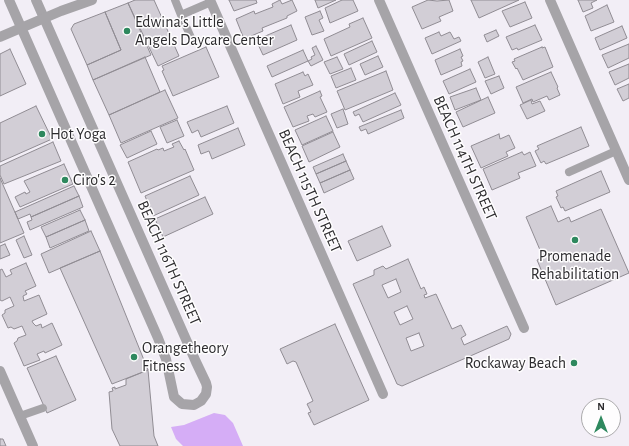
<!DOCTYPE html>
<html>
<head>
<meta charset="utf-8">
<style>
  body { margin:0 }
  #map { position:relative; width:629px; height:446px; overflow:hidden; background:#f2eef6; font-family:"Alegreya Sans",sans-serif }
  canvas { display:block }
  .north { position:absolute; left:581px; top:398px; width:40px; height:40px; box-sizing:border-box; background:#fefdfe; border:1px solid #aaa9ab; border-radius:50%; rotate:0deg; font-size:11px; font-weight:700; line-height:16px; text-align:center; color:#2c2b2e }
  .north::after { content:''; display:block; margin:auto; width:14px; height:18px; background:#2e885e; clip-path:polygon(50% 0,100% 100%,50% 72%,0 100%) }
</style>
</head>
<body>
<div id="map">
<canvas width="629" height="446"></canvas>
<div class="north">N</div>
</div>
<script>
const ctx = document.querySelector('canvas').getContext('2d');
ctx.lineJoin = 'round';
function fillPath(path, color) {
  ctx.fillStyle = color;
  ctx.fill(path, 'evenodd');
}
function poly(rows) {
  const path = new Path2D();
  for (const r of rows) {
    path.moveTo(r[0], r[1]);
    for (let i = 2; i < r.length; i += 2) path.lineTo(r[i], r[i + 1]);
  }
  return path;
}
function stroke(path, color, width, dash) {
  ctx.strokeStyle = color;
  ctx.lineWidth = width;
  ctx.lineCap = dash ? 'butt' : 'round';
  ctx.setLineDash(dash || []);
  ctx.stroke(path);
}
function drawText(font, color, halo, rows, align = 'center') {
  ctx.font = font + ' "Alegreya Sans",sans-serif';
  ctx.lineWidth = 3;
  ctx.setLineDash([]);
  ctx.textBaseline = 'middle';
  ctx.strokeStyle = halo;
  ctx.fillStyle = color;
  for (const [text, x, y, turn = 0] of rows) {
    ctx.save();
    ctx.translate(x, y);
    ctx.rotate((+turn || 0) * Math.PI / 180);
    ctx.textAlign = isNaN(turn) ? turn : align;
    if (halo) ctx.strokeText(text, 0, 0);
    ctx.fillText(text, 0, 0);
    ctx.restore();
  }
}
fillPath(poly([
  [214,413,225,415,233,423,243,446,183,446,176,439,171,427,184,425]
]), '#d5adf6');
const building = poly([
  [135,0,154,0,179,56,158,66,128,3,135,0],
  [229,0,256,0,257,3,234,11,229,0],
  [280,0,282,4,292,0,297,11,287,16,287,18,262,28,263,31,244,39,236,19,254,11,255,14,273,7,272,4,280,0],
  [315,0,336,0,318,8,315,0],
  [342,0,353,0,358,11,330,23,325,8,342,0],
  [428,0,437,1,449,0,453,11,439,17,441,21,422,29,412,7,428,0],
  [471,0,519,0,479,18,471,0],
  [578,0,597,0,591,3,593,8,583,12,578,0],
  [525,2,532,18,510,27,502,11,525,2],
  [128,3,151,55,93,80,87,65,121,50,105,12,128,3],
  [607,5,614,22,591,31,585,16,607,5],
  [320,11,323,18,319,20,324,31,312,35,305,17,320,11],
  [105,12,121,50,87,65,71,29,74,24,105,12],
  [363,18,372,38,331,56,324,39,350,27,349,24,363,18],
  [291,25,297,40,263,55,256,40,291,25],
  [535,25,542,40,518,50,517,48,512,50,506,37,535,25],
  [622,26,627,38,600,50,595,38,622,26],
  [496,30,499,36,487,42,484,35,496,30],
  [439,32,441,36,450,32,454,39,459,37,461,41,432,54,425,38,439,32],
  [372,41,377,52,349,65,344,54,372,41],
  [629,44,629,58,608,68,602,55,629,44],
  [316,46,323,60,311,66,308,61,312,59,311,57,315,55,312,48,316,46],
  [206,47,219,77,173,96,162,71,164,70,162,66,206,47],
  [542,47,542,48,545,47,553,67,523,80,517,68,516,69,512,62,515,61,514,59,542,47],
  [10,49,26,84,0,96,0,54,10,49],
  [460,49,463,56,461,57,463,61,461,62,462,66,441,75,435,60,460,49],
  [303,50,308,61,272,77,267,66,303,50],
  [378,56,383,67,365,75,360,64,378,56],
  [145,57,160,92,109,115,93,80,145,57],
  [337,57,343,69,330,74,324,62,337,57],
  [488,57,495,74,485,78,478,62,488,57],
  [629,64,629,78,615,85,609,72,629,64],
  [351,68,356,80,336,88,331,76,351,68],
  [470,69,476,82,449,94,443,81,470,69],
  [386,71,393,90,345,110,337,91,386,71],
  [303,72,305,76,308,74,313,85,298,91,300,97,283,104,275,84,303,72],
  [551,72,558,87,557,88,560,95,549,100,547,96,533,102,532,99,523,103,516,87,551,72],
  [499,76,504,88,491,94,485,81,499,76],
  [629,84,629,98,623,101,617,89,629,84],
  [476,88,481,100,455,110,450,97,476,88],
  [165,90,178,118,121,143,109,115,165,90],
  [320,91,322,96,320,97,327,112,315,117,313,114,307,116,309,121,293,127,284,107,320,91],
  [395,93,401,105,363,122,359,114,355,116,353,112,395,93],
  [488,97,495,113,463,127,456,112,488,97],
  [531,100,532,104,540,101,545,111,527,119,520,105,531,100],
  [36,106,52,139,0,162,0,123,36,106],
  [227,106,234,123,201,137,198,130,192,133,187,122,227,106],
  [343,109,348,124,337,128,331,114,343,109],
  [401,110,404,118,368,134,366,129,361,131,359,127,401,110],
  [326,116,333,131,302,145,295,130,326,116],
  [177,120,184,136,167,143,160,127,177,120],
  [581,127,589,146,546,164,544,161,541,163,535,151,539,149,537,146,581,127],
  [238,128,245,145,212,159,209,151,201,154,198,145,238,128],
  [151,131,157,144,127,158,120,145,151,131],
  [333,132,340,147,309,162,302,146,333,132],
  [499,134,500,139,509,135,515,148,506,152,508,156,481,168,471,146,499,134],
  [179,141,184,150,185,149,194,170,141,193,128,162,157,149,158,150,163,148,164,151,174,147,172,144,179,141],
  [53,142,61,161,4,184,0,175,0,166,53,142],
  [522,152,524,155,530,152,536,166,518,173,520,178,492,190,483,169,522,152],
  [343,154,346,161,316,174,313,167,343,154],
  [346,161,350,170,320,183,316,174,346,161],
  [64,164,73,184,20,207,15,197,25,192,26,194,30,192,24,181,64,164],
  [350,170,354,179,324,193,320,183,350,170],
  [601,171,610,192,565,211,563,207,561,208,556,197,558,196,556,191,601,171],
  [190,176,199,195,153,216,145,196,190,176],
  [0,178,24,233,0,243,0,178],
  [74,186,79,196,31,217,30,214,18,219,15,212,74,186],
  [79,196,83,207,30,230,27,222,32,220,31,217,79,196],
  [205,197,213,214,163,237,155,219,205,197],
  [551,206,558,222,569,217,571,222,601,209,629,273,556,305,537,260,543,257,526,217,551,206],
  [80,210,85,220,46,237,41,227,80,210],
  [85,220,89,231,50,248,46,237,85,220],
  [382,226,391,246,357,261,348,241,382,226],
  [91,231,100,251,49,273,41,254,91,231],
  [24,236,32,255,24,258,16,240,24,236],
  [5,244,10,255,0,259,0,246,5,244],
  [100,251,148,370,112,384,60,268,100,251],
  [408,259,421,289,424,287,427,294,424,295,425,298,436,294,452,329,461,325,466,335,461,338,464,345,507,326,511,334,509,339,402,386,397,384,353,284,374,275,374,270,383,266,386,269,408,259],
  [396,279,401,292,388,298,382,285,396,279],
  [407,306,413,319,400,325,394,312,407,306],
  [419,333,424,346,411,351,406,338,419,333],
  [26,263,36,286,25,291,27,294,23,296,24,301,39,295,47,314,32,321,33,323,36,326,41,324,42,328,52,323,62,345,45,353,44,351,37,354,40,360,24,366,14,343,17,341,18,338,26,335,22,326,14,329,11,327,8,328,2,315,5,313,5,310,14,306,10,297,2,301,0,300,0,270,2,269,6,277,12,274,10,270,26,263],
  [335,324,369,400,314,425,308,413,311,412,307,404,313,401,296,362,293,361,287,364,280,349,335,324],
  [56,356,76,400,47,413,27,368,56,356],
  [148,370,154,436,158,446,120,446,112,429,109,392,113,391,112,388,115,387,115,389,126,385,126,379,148,370],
  [0,439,3,439,6,446,0,446,0,439]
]);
fillPath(building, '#d2ced6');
stroke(building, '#908c93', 1);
stroke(poly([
  [175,0,181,15,211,2],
  [181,15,193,42],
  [569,172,616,151],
  [20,416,43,408]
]), '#a6a4a8', 8);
stroke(poly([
  [9,0,158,338,166,359,174,397,182,404,194,405,201,401,206,394,207,387,206,383,196,362,36,0],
  [210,0,383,394],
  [379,0,524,328],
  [550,0,629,180],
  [0,371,33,446]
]), '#a6a4a8', 10);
stroke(poly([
  [0,37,61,11,92,0]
]), '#a6a4a8', 10);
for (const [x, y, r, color] of [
  [127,31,4,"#2e885e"],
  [42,134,4,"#2e885e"],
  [65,180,4,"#2e885e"],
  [575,240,4,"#2e885e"],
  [134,357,4,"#2e885e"],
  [574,363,4,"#2e885e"]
]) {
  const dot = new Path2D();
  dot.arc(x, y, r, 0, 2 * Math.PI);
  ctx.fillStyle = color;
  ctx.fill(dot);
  stroke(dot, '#fefdfe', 1.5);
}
drawText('16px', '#2c2b2e', '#fefdfe', [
  ["Edwina's Little",135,22],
  ["Angels Daycare Center",135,40],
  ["Hot Yoga",50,134],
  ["Ciro's 2",73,180],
  ["Promenade",575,256,"center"],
  ["Rehabilitation",575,274,"center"],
  ["Orangetheory",142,348],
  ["Fitness",142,366],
  ["Rockaway Beach",566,363,"right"]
], 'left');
drawText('16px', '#2c2b2e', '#fefdfe', [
  ["BEACH 114TH STREET",465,158,66],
  ["BEACH 115TH STREET",310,191,66],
  ["BEACH 116TH STREET",169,263,66]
]);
</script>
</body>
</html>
